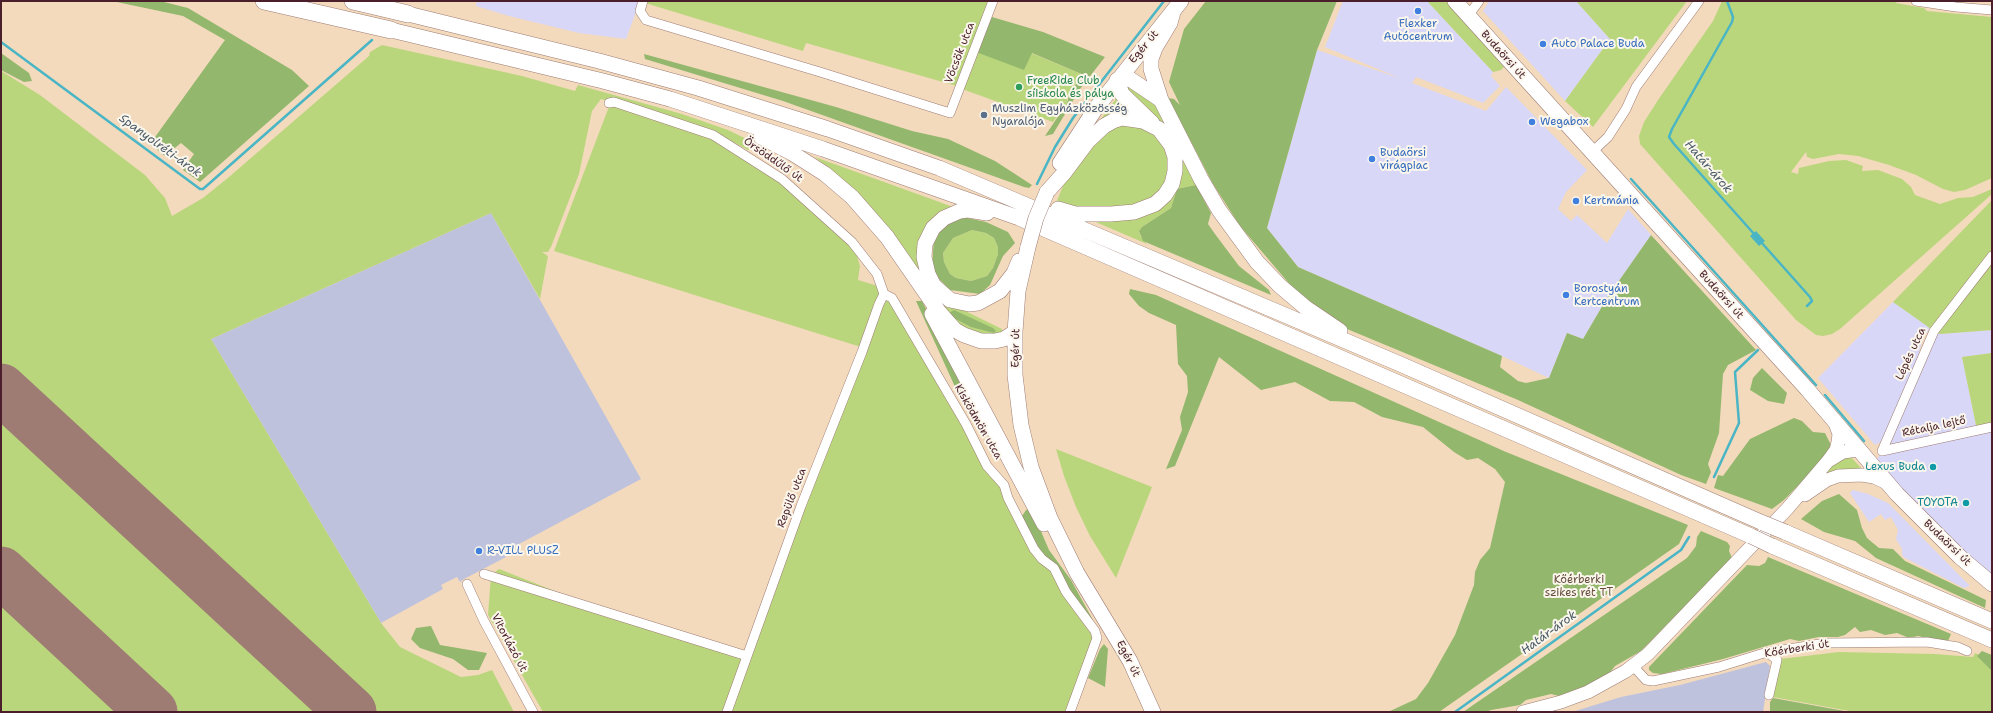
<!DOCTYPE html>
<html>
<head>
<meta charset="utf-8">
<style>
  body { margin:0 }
  #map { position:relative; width:1993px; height:713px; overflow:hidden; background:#f3dabd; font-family:"Shantell Sans",sans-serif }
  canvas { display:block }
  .frame { position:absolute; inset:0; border:2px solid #4a1f2b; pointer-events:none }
</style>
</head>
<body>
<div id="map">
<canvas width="1993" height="713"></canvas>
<div class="frame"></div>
</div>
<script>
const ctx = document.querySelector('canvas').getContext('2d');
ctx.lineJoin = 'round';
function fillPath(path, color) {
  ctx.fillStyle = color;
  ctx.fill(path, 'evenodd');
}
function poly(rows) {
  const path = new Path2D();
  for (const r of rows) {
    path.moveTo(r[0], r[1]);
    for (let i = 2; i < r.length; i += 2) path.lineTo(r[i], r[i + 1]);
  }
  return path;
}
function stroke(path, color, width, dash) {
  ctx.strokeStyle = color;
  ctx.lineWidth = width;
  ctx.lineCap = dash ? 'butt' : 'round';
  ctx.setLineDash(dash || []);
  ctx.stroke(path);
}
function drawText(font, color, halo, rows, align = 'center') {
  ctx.font = font + ' "Shantell Sans",sans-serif';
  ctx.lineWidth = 4;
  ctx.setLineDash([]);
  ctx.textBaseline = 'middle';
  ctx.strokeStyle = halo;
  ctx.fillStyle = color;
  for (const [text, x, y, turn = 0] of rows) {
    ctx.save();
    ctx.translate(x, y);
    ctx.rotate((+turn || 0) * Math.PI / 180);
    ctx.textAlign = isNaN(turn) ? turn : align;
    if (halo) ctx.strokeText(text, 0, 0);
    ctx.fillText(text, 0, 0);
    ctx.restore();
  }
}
fillPath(poly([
  [477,1,640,1,626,39,579,33,509,16,476,6],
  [1343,1,1427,1,1493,72,1491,76,1500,86,1483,103,1416,77,1412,83,1486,111,1506,87,1587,170,1566,192,1558,209,1571,221,1577,215,1607,243,1628,209,1651,235,1607,298,1583,339,1567,333,1549,378,1502,356,1298,267,1267,228,1317,50,1402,79,1325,47],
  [1489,1,1576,1,1610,39,1565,101,1483,11],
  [1893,302,1930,328,1923,338,1916,364,1881,442,1875,445,1818,378],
  [1992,330,1992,353,1962,357,1977,430,1992,427,1992,475,1990,475,1992,477,1992,584,1871,464,1878,458,1934,331,1940,334],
  [1853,490,1868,494,1888,503,1970,586,1964,588,1905,558,1902,555,1902,549,1896,539,1898,530,1891,517,1885,520,1881,514,1869,522,1850,493]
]), '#d8d7f8');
fillPath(poly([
  [491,213,641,479,504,552,506,557,464,579,460,582,457,577,441,585,443,589,381,623,211,339],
  [1766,662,1770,666,1763,712,1572,712,1621,697,1680,685]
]), '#bfc2dd');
fillPath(poly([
  [645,1,989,1,957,86,806,43,803,51,645,3],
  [1427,1,1446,1,1504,67,1501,70,1493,72],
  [1576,1,1687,1,1593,127,1565,101,1610,39],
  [1722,1,1897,1,1896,3,1924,8,1927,11,1992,17,1991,131,1992,132,1992,178,1965,190,1954,192,1943,189,1916,175,1889,165,1858,156,1839,154,1813,159,1807,157,1806,152,1791,172,1798,174,1799,168,1829,161,1846,160,1863,166,1862,171,1878,170,1902,179,1911,187,1915,195,1940,204,1958,198,1973,197,1992,189,1992,194,1840,329,1832,334,1823,336,1816,335,1796,320,1640,144,1639,136,1644,122,1658,100,1713,21],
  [382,45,522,76,575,91,578,85,682,114,728,130,763,147,748,150,716,133,601,99,592,111,579,174,551,247,548,252,542,252,548,256,540,299,491,213,211,339,381,623,400,647,461,677,478,675,492,670,514,712,1,712,1,71,40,95,145,175,165,198,172,216,203,198,229,177,369,56,370,52],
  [976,52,1031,53,1084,75,1075,84,1067,97,1067,103,1053,122,962,89],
  [1128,87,1154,101,1196,185,1177,189,1171,208,1142,227,1139,231,1141,237,1147,244,1091,220,1147,213,1182,169,1127,89],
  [1118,96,1139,115,1097,123,1101,119],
  [610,104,715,137,763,166,854,246,860,266,858,280,878,286,889,295,995,473,1034,549,1095,631,1070,712,543,712,488,615,491,575,499,569,613,614,747,655,861,347,554,251],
  [1143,124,1168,147,1170,177,1152,201,1112,211,1069,208,1056,203,1063,186,1078,161,1114,126],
  [815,157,956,208,919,263,951,304,1002,329,1002,332,999,335,971,333,951,321,898,241,855,190],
  [1992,200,1992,330,1940,334,1934,331,1893,302],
  [972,230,986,233,994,238,998,247,998,254,993,268,987,276,971,281,956,278,950,274,944,262,943,253,953,238],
  [1992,353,1992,427,1977,430,1962,357],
  [1056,449,1152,487,1116,578,1090,536,1076,507,1064,476],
  [1849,455,1863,470,1825,476,1827,469],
  [1839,652,1935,654,1973,657,1975,653,1992,661,1992,712,1855,712,1773,697,1780,659]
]), '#bad67c');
fillPath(poly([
  [112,1,160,1,188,8,292,70,309,86,200,182,183,170,194,154,181,143,165,156,150,144,225,40,183,16],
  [1206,1,1337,1,1317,50,1267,228,1298,267,1502,356,1500,367,1518,381,1526,383,1549,378,1567,333,1583,339,1607,298,1651,235,1756,350,1728,365,1723,374,1719,433,1708,464,1711,472,1706,484,1681,475,1518,400,1335,324,1298,294,1240,226,1213,184,1168,98,1174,99,1180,105,1169,82,1184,29],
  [992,17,1043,32,1105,57,1080,89,1053,134,1045,136,1067,103,1070,91,1084,75,1032,53,1024,70,976,52],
  [1,53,29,73,32,81,24,82,1,70],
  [644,54,836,107,912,131,948,139,995,161,1032,185,1029,188,1024,187,783,101,645,59],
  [1196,185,1211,213,1208,224,1215,234,1239,266,1269,290,1271,295,1143,241,1139,231,1142,227,1171,208,1177,189],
  [963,217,986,222,1008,232,1015,243,1003,256,990,285,980,294,950,290,937,277,932,268,934,237,941,228],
  [972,230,986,233,994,238,998,247,998,254,993,268,987,276,971,281,956,278,950,274,944,262,943,253,953,238],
  [1130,289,1156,295,1506,452,1688,525,1679,544,1439,712,1388,712,1416,699,1428,683,1455,635,1474,585,1475,572,1480,560,1490,548,1505,482,1495,469,1478,458,1467,460,1454,452,1423,427,1382,417,1354,402,1330,401,1295,382,1261,390,1219,357,1175,466,1166,469,1182,430,1180,417,1188,392,1187,376,1178,364,1176,325,1149,313,1139,306,1129,294],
  [916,301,922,301,970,394,967,396,956,389],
  [954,310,993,328,996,331,994,333,971,327,952,317,949,313],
  [1762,368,1787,393,1784,404,1768,401,1750,390,1753,378],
  [1794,418,1802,421,1813,432,1825,433,1831,445,1819,464,1784,500,1772,509,1714,488,1718,475,1723,476,1750,439],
  [1839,494,1857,510,1862,528,1867,538,1879,548,1893,549,1905,561,1986,600,1985,608,1876,558,1855,541,1824,532,1801,519,1822,501],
  [1031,508,1049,550,1071,580,1093,620,1090,620,1077,601,1057,569,1041,552,1022,516,1026,510],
  [1701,531,1727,542,1730,546,1729,551,1732,558,1641,651,1615,666,1609,674,1588,686,1571,692,1559,696,1551,694,1526,700,1520,705,1491,710,1486,712,1463,712,1687,558,1696,546,1697,537],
  [1768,557,1951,634,1948,641,1945,642,1918,636,1909,638,1897,633,1885,635,1871,630,1860,632,1855,627,1845,635,1838,637,1819,637,1799,641,1790,639,1723,659,1662,674,1653,673,1649,670,1649,667,1747,565,1759,566,1765,563],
  [431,626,440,645,487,653,479,670,468,670,453,659,420,648,411,639,416,628],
  [1104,644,1108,649,1105,687,1088,678,1100,649],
  [1982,651,1992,655,1992,671,1977,656],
  [1773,698,1850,712,1770,712,1770,702]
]), '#93b76c');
fillPath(poly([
  [1756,231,1765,241,1759,246,1750,236]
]), '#49b5c5');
stroke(poly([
  [1727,1,1733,17,1732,22,1672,129,1669,137,1674,144,1755,235],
  [1,42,200,189,203,189,372,40],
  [1631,179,1816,385],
  [1037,184,1055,147,1073,118,1164,1],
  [1761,242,1810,297,1812,301,1807,306],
  [1825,395,1864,441],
  [1714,477,1739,423,1735,372,1758,350],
  [1455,712,1681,550,1689,537]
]), '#49b5c5', 2.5);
stroke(poly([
  [1,389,351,712],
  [1,572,152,712]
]), '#9e7c74', 51);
const street = poly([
  [643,1,640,11,646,20,820,72,950,113,993,1],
  [1916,1,1956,7,1992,10],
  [1468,16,1479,1],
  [609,103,614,102,713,135,782,179,852,242,877,274,884,294],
  [1591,153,1608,137,1626,109,1636,87,1699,1],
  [884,294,892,298,966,424,987,466,1004,485,1008,498,1034,549,1042,559,1054,568,1066,592,1095,631,1097,638,1070,712],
  [1882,451,1934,331,1992,256],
  [1882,451,1992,427],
  [484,574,747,656],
  [467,584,484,621,533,712],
  [1764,653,1771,655,1777,660,1769,695],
  [1634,667,1646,680,1653,681,1719,667,1764,653,1826,643,1927,642,1958,647,1967,651],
  [727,712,801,506,862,352,879,304,884,294]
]);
const secondary = poly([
  [1830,460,1843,452,1858,450],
  [1805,495,1827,480,1838,476,1862,475,1874,477,1887,483],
  [1523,712,1561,702,1588,692,1626,671,1648,654,1787,509,1828,461,1836,450,1838,442,1839,434,1835,423]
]);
const primary = poly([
  [1455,1,1807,389,1897,494,1960,557,1992,584],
  [1173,12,1170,23,1155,48,1151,59,1151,69,1161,100,1201,179,1219,210,1257,262,1280,286,1306,308,1340,331],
  [408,14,599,61,698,88,828,129,939,168,1400,364,1763,523],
  [391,30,603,81,670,99,823,149,1019,218,1751,536],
  [1117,80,1122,94,1152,123],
  [1117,80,1130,79,1161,100],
  [761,137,792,153,825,174,852,197,887,237,939,312,955,330,964,335,981,341,995,341,1004,339,1015,332],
  [1060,163,1096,108,1181,1],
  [1047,192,1064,173,1088,141,1104,126,1113,121,1122,118,1143,121,1159,129,1171,145,1175,157,1175,171,1172,184,1165,195,1155,204,1134,212,1111,214,1075,214,1058,209],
  [987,213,968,210,960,211,944,218,933,228,925,244,924,257,928,274,934,286,950,300,969,304,978,303,1000,291,1014,273,1019,261],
  [1028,247,1018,291,1015,332,1015,375,1021,425,1031,467,1050,518,1077,573,1130,661,1153,712],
  [932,314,1044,524],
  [1785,532,1992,621],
  [1772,546,1992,640]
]);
const highway = poly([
  [264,1,391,30],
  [353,1,408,14]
]);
stroke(street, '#9e7c74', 10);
stroke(secondary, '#9e7c74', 14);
stroke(primary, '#9e7c74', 16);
stroke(highway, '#9e7c74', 18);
stroke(street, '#fff', 9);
stroke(secondary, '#fff', 13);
stroke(primary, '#fff', 15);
stroke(highway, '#fff', 17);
const primaryBridge = poly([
  [1028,247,1036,218,1047,192],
  [1763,523,1785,532],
  [1751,536,1772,546]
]);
stroke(primaryBridge, '#9e7c74', 16, []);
stroke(primaryBridge, '#fff', 15);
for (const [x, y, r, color] of [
  [1418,11,4,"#3f7fe0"],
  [1543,44,4,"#3f7fe0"],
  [1019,87,4,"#2e9e5b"],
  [984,115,4,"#5c6f8a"],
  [1532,122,4,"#3f7fe0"],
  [1372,159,4,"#3f7fe0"],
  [1576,201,4,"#3f7fe0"],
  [1566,295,4,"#3f7fe0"],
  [1933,467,4,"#0f9aa8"],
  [1966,503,4,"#0f9aa8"],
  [479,551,4,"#3f7fe0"]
]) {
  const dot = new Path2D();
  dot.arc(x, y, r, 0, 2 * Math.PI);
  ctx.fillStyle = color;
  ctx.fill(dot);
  stroke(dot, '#fbf7ec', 1.5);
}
drawText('11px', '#366cbe', '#fbf7ec', [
  ["Flexker",1418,24,"center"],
  ["Autócentrum",1418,37,"center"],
  ["Auto Palace Buda",1551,44],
  ["Wegabox",1540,122],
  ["Budaörsi",1380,153],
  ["virágpiac",1380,166],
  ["Kertmánia",1584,201],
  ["Borostyán",1574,289],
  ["Kertcentrum",1574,302],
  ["R-VILL PLUSZ",487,551]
], 'left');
drawText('11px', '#4a1f2b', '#fbf7ec', [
  ["Egér út",1144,47,-50],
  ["Vöcsök utca",960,53,-69],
  ["Budaörsi út",1503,55,48],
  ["Örsöddűlő út",773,160,35],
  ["Budaörsi út",1721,295,48],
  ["Egér út",1016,348,-89],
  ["Lépés utca",1911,354,-65],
  ["Kisködmön utca",978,422,60],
  ["Rétalja lejtő",1934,427,-12],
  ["Repülő utca",792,498,-69],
  ["Budaörsi út",1947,543,44],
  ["Vitorlázó út",509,643,62],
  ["Kőérberki út",1797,649,-9],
  ["Egér út",1128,659,63]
]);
drawText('11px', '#27864d', '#fbf7ec', [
  ["FreeRide Club",1027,81],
  ["síiskola és pálya",1027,94]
], 'left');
drawText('11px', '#4e5e75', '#fbf7ec', [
  ["Muszlim Egyházközösség",992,109],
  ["Nyaralója",992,122]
], 'left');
drawText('11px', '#0d838f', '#fbf7ec', [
  ["Lexus Buda",1925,467],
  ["TOYOTA",1958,503]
], 'right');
drawText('11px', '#664d3f', '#fbf7ec', [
  ["Kőérberki",1579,580],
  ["szikes rét TT",1579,593]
]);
drawText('italic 12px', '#4a5b69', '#fbf7ec', [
  ["Spanyolréti-árok",160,146,36],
  ["Határ-árok",1708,167,49],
  ["Határ-árok",1549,633,-36]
]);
</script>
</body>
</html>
